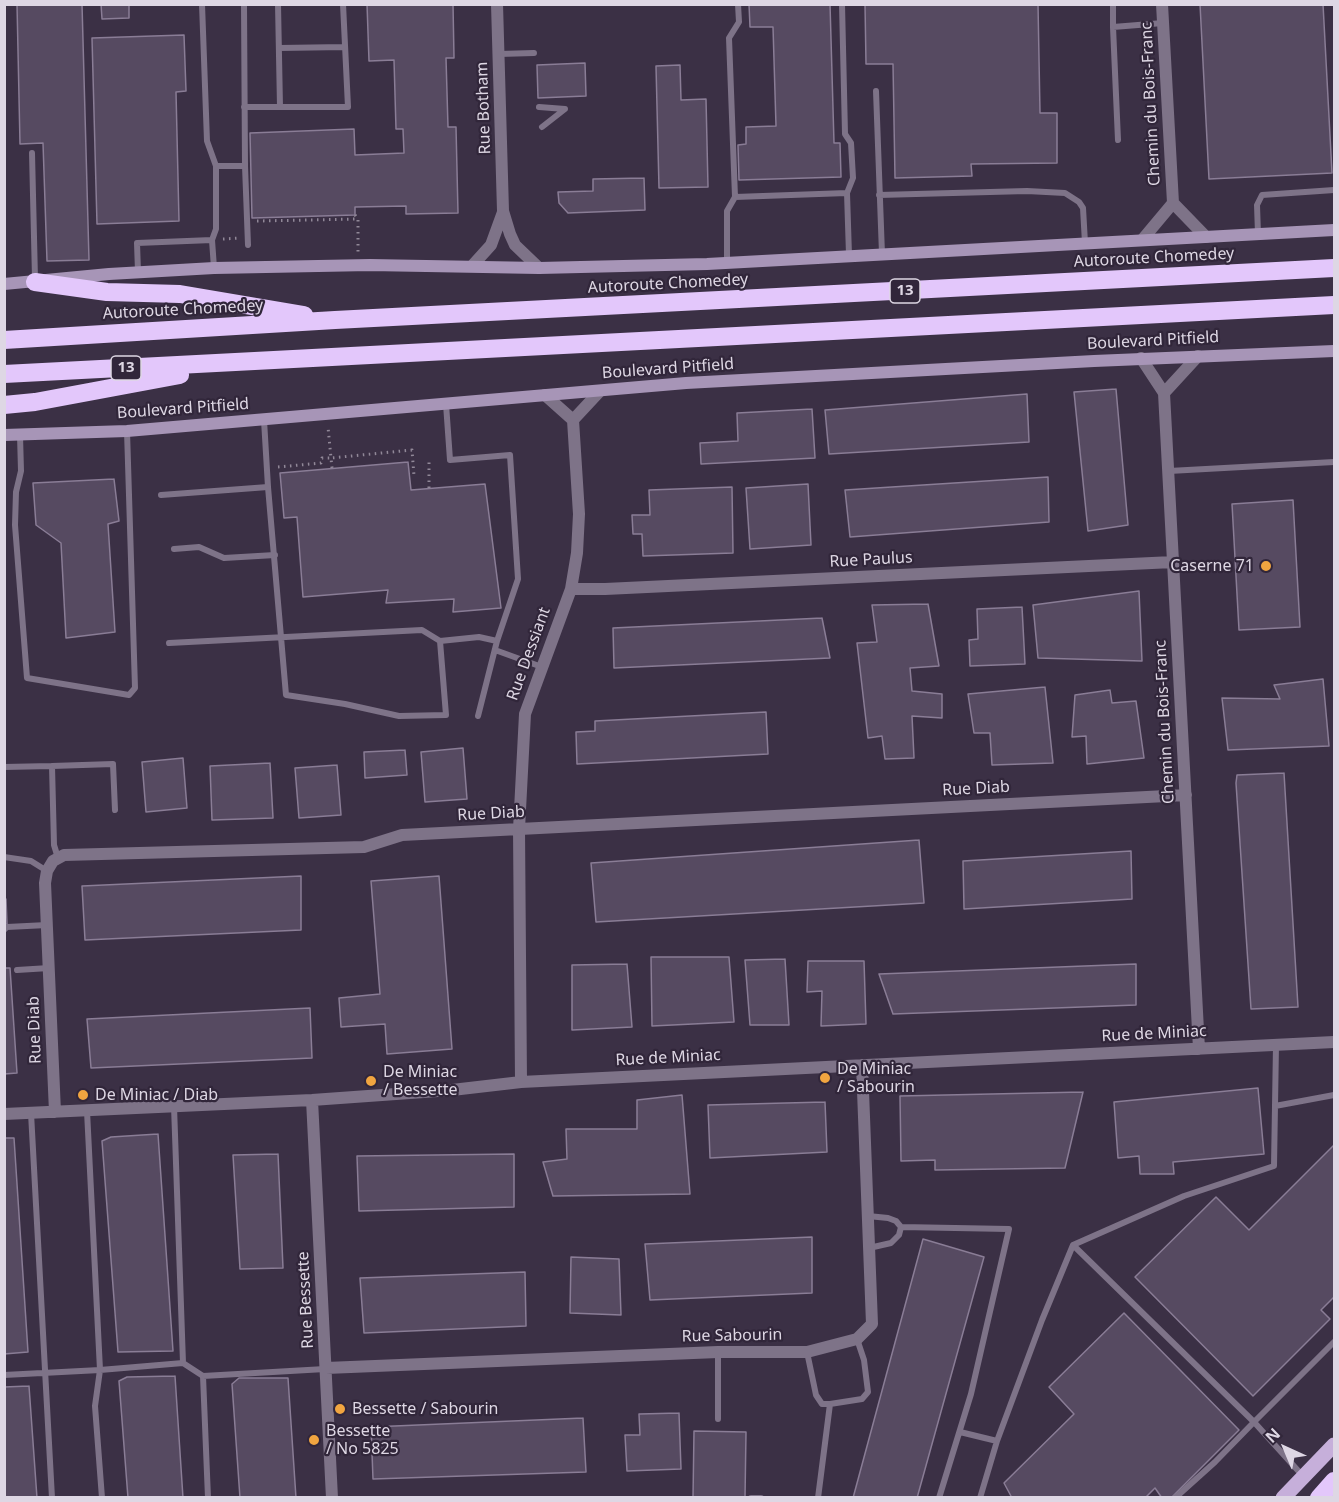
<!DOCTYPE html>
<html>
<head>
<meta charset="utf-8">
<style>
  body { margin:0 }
  #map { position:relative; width:1339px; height:1502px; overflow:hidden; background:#3b3045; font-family:"Noto Sans",sans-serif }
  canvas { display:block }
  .frame { position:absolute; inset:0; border:6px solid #ded7e4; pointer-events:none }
  .north { position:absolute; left:1255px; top:1418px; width:60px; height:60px; -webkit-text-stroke:4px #31263a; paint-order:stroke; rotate:316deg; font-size:16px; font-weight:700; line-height:24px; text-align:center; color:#ded7e4 }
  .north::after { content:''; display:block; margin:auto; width:21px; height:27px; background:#ded7e4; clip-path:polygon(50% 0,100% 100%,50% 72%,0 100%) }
</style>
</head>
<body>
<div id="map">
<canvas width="1339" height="1502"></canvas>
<div class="frame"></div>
<div class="north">N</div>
</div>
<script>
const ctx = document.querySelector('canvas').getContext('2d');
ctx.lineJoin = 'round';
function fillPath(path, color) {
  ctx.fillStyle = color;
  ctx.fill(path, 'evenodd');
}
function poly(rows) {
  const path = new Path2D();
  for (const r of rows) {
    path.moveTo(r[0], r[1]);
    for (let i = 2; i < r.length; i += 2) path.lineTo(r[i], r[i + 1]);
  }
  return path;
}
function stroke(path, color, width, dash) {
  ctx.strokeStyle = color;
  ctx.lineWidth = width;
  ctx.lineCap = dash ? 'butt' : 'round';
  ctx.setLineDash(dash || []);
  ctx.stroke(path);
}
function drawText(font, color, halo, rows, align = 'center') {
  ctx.font = font + ' "Noto Sans",sans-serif';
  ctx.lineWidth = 4.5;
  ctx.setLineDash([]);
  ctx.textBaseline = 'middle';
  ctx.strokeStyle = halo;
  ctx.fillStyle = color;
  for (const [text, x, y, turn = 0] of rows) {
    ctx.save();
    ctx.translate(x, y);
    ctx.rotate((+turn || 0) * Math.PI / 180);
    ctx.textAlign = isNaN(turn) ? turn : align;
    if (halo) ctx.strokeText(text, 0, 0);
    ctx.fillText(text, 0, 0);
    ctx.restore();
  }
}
const building = poly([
  [17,4,82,4,89,260,47,261,43,143,20,144,17,4],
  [101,4,129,4,129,18,102,19,101,4],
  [367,4,453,4,454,58,446,58,448,127,456,127,458,213,406,214,406,206,355,207,355,215,252,218,250,133,354,129,355,155,404,153,403,129,396,129,394,60,369,61,367,4],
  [749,4,830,4,834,143,840,143,841,177,739,180,738,145,746,144,746,127,776,126,773,27,750,27,749,4],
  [865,4,1038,4,1040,113,1057,113,1057,163,971,164,972,176,895,178,893,64,866,64,865,4],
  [1200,4,1323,4,1332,173,1209,179,1200,4],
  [184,35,186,91,176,92,179,221,97,224,92,38,184,35],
  [585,63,586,96,538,98,537,65,585,63],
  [680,65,681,100,706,99,708,187,659,188,656,66,680,65],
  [644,178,645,210,568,213,559,203,558,192,593,191,593,179,644,178],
  [1116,389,1128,525,1088,531,1074,392,1116,389],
  [1027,394,1029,442,829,454,825,410,1027,394],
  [812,409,815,458,701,464,700,443,738,441,737,413,812,409],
  [408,462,411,490,485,484,501,608,453,612,454,599,386,603,388,590,303,597,297,517,284,518,280,473,408,462],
  [1048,477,1049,522,850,537,845,490,1048,477],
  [114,479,119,521,108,524,115,632,66,638,61,543,36,525,33,483,114,479],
  [808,484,811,545,750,549,746,488,808,484],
  [732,487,733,553,643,556,642,534,633,534,632,515,650,515,649,490,732,487],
  [1293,500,1300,627,1239,630,1232,504,1293,500],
  [1139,591,1142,661,1038,658,1033,605,1139,591],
  [928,604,939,666,910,668,912,691,942,694,942,718,912,716,914,758,885,759,882,736,868,738,857,643,877,642,872,605,928,604],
  [1022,607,1025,664,970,666,969,640,978,639,977,609,1022,607],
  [822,618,830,658,614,668,613,628,822,618],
  [1323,679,1329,746,1228,750,1222,698,1280,699,1274,685,1323,679],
  [1045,687,1053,763,992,765,990,733,974,733,968,694,1045,687],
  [1110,690,1112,703,1136,701,1144,758,1087,764,1086,736,1072,737,1075,695,1110,690],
  [766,712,768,754,577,764,576,732,595,731,595,721,766,712],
  [463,748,467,799,425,802,421,752,463,748],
  [405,750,407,775,365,778,364,752,405,750],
  [183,758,187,808,146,812,142,762,183,758],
  [270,763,273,818,212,820,210,766,270,763],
  [337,765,341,815,299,818,295,768,337,765],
  [1284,773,1298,1007,1251,1009,1236,783,1237,775,1284,773],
  [919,840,924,903,596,922,591,863,919,840],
  [1131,851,1132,899,964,909,963,861,1131,851],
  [301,876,301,930,85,940,82,886,301,876],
  [439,876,452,1049,387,1054,385,1024,341,1027,339,998,380,994,371,881,439,876],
  [4,899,6,899,7,924,4,924,4,899],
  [651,957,729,957,734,1022,652,1026,651,957],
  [785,959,789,1025,750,1025,745,960,785,959],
  [808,961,864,961,866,1024,821,1026,822,991,807,992,808,961],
  [627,964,632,1027,572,1030,572,965,627,964],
  [1136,964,1136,1005,893,1014,879,974,1136,964],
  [4,968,10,968,17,1073,4,1074,4,968],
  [310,1008,312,1058,91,1068,87,1019,310,1008],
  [1258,1088,1264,1154,1173,1162,1174,1174,1140,1174,1139,1156,1118,1158,1114,1102,1258,1088],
  [1083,1092,1065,1168,935,1170,935,1160,901,1161,900,1096,1083,1092],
  [682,1095,690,1194,553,1196,543,1162,567,1159,566,1129,637,1129,637,1100,682,1095],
  [825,1102,827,1152,710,1158,708,1105,825,1102],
  [158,1134,173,1351,118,1352,102,1141,111,1137,158,1134],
  [4,1138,14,1138,28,1352,4,1354,4,1138],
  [1334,1145,1334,1297,1321,1310,1330,1319,1253,1396,1135,1277,1216,1197,1249,1230,1334,1145],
  [278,1154,283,1268,240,1269,233,1155,278,1154],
  [514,1154,514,1207,359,1211,357,1156,514,1154],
  [812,1237,812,1293,650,1300,645,1244,812,1237],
  [923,1239,984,1257,917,1498,853,1498,923,1239],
  [571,1257,619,1259,621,1315,570,1313,571,1257],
  [525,1272,526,1326,364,1333,360,1278,525,1272],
  [1124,1313,1239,1430,1171,1498,1162,1498,1155,1488,1145,1498,1012,1498,1004,1483,1074,1414,1049,1387,1124,1313],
  [175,1376,183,1498,128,1498,119,1381,127,1377,175,1376],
  [239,1378,288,1378,296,1498,240,1498,232,1384,239,1378],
  [29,1386,37,1498,4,1498,4,1387,29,1386],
  [679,1413,681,1469,627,1471,625,1435,640,1435,639,1414,679,1413],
  [583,1418,586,1472,373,1479,371,1427,583,1418],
  [694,1431,746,1432,745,1498,693,1498,694,1431]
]);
fillPath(building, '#564a61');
stroke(building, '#8a7d96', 1.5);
stroke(poly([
  [355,215,358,219,358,252],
  [257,221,358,219],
  [223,239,240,238],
  [278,467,321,463,322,458,331,458,328,427],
  [332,468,331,458,412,450,414,476],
  [429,488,429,462]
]), '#918898', 3, [1.5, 4.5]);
stroke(poly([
  [202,4,207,141,216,166,216,229,212,240],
  [244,4,245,166,248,245],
  [278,4,280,107],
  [842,4,845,134,851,143,853,178,847,193,849,255],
  [1113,4,1113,27,1163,23],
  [1113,27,1118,140],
  [279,48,345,47],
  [499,54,534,53],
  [876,91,882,254],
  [244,107,348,107,343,4],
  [539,107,565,109,542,127],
  [32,153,35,279],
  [216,166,245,166],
  [879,195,1027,191,1065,193,1079,202,1083,208,1085,243],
  [735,197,847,193],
  [1258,234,1257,205,1262,195,1334,190],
  [727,262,727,211,735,197,729,38,739,22,738,4],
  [138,272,137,243,212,240,214,268],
  [446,404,450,460,510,455,518,579,497,641,478,716],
  [20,435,21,471,16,492,15,525,27,678,129,695,135,688,127,431],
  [1169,471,1334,462],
  [268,487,286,695,345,704,399,716,446,715,440,641,479,637,497,641],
  [161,495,268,487,264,420],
  [174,549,199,547,224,558,275,555],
  [169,643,422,630,440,641],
  [495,650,542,667],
  [52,766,113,764,115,810],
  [4,767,52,766,54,845,58,858],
  [4,857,31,861,47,871],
  [4,930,7,927,47,925],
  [17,970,49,968],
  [1275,1106,1334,1095],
  [31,1113,52,1498],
  [868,1216,888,1218,896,1221,901,1227,899,1235,891,1243,869,1248],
  [901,1227,1009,1229,971,1394,939,1498],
  [1073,1245,1254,1422,1215,1462,1175,1498],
  [807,1352,816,1395,822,1404,830,1404,818,1498],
  [718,1353,718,1419],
  [183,1363,203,1376,325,1369],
  [4,1375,100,1370,87,1111],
  [203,1376,208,1498],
  [830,1404,862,1399,868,1392,864,1360,857,1339],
  [960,1432,997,1441],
  [1302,1475,1254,1422,1334,1342],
  [102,1498,95,1406,100,1370,183,1363,174,1106],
  [751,1498,761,1498],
  [980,1498,997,1441,1042,1320,1073,1245,1184,1196,1274,1166,1276,1045]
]), '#7e7388', 6);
stroke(poly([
  [497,4,503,211,510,234,515,245,539,268],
  [1173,203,1206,237],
  [1142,240,1173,203,1162,4],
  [472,266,491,245,503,212],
  [1141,358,1164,393,1199,1049],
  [1164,393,1198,356],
  [573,420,600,391],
  [571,589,605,589,1173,562],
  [521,1082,519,829,525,714,571,589,577,553,579,514,573,420,545,395],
  [312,1100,332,1498],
  [55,1112,45,883,47,871,53,861,64,855,364,847,402,835,1186,795],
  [4,1114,312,1100,452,1090,521,1082,1334,1042],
  [326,1368,718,1352,807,1352,857,1339,872,1324,862,1065]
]), '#7e7388', 12);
stroke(poly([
  [4,284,109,274,214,268,370,265,539,268,707,264,1334,230],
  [4,435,127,431,686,383,1094,361,1334,351]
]), '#a795b7', 12);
stroke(poly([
  [1283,1498,1334,1445]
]), '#c6afda', 15);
stroke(poly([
  [35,282,107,292,180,294,304,315],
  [4,340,335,320,1334,268],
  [4,374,1334,305],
  [4,405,35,402,180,375],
  [1319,1498,1334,1481]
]), '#e3c7fb', 18);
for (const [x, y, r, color] of [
  [1266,566,6,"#f1a540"],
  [825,1078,6,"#f1a540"],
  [371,1081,6,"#f1a540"],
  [83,1095,6,"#f1a540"],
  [340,1409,6,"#f1a540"],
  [314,1440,6,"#f1a540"]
]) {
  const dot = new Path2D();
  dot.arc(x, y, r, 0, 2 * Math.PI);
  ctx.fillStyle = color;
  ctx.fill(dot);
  stroke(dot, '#31263a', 2);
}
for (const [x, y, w] of [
  [905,291,30],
  [126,368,30]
]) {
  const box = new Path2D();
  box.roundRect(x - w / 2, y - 12, w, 24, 4.5);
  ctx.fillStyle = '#31263a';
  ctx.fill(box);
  stroke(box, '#ded7e4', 1.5);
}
drawText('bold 15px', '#ded7e4', null, [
  ["13",905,291],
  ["13",126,368]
]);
drawText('16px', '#ded7e4', '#31263a', [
  ["Chemin du Bois-Franc",1151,104,-93],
  ["Rue Botham",484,108,-92],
  ["Autoroute Chomedey",1154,258,-3],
  ["Autoroute Chomedey",668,284,-3],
  ["Autoroute Chomedey",183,310,-3],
  ["Boulevard Pitfield",1153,341,-3],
  ["Boulevard Pitfield",668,369,-4],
  ["Boulevard Pitfield",183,409,-4],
  ["Rue Paulus",871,560,-3],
  ["Rue Dessiant",529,654,-70],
  ["Chemin du Bois-Franc",1165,722,-93],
  ["Rue Diab",976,789,-3],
  ["Rue Diab",491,814,-3],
  ["Rue Diab",35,1030,-92],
  ["Rue de Miniac",1154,1034,-3],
  ["Rue de Miniac",668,1058,-3],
  ["Rue Bessette",306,1300,-93],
  ["Rue Sabourin",732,1336,-1]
]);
drawText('16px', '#ded7e4', '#31263a', [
  ["Caserne 71",1254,566,"right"],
  ["De Miniac",837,1069],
  ["/ Sabourin",837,1087],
  ["De Miniac",383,1072],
  ["/ Bessette",383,1090],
  ["De Miniac / Diab",95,1095],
  ["Bessette / Sabourin",352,1409],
  ["Bessette",326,1431],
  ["/ No 5825",326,1449]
], 'left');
</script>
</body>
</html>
